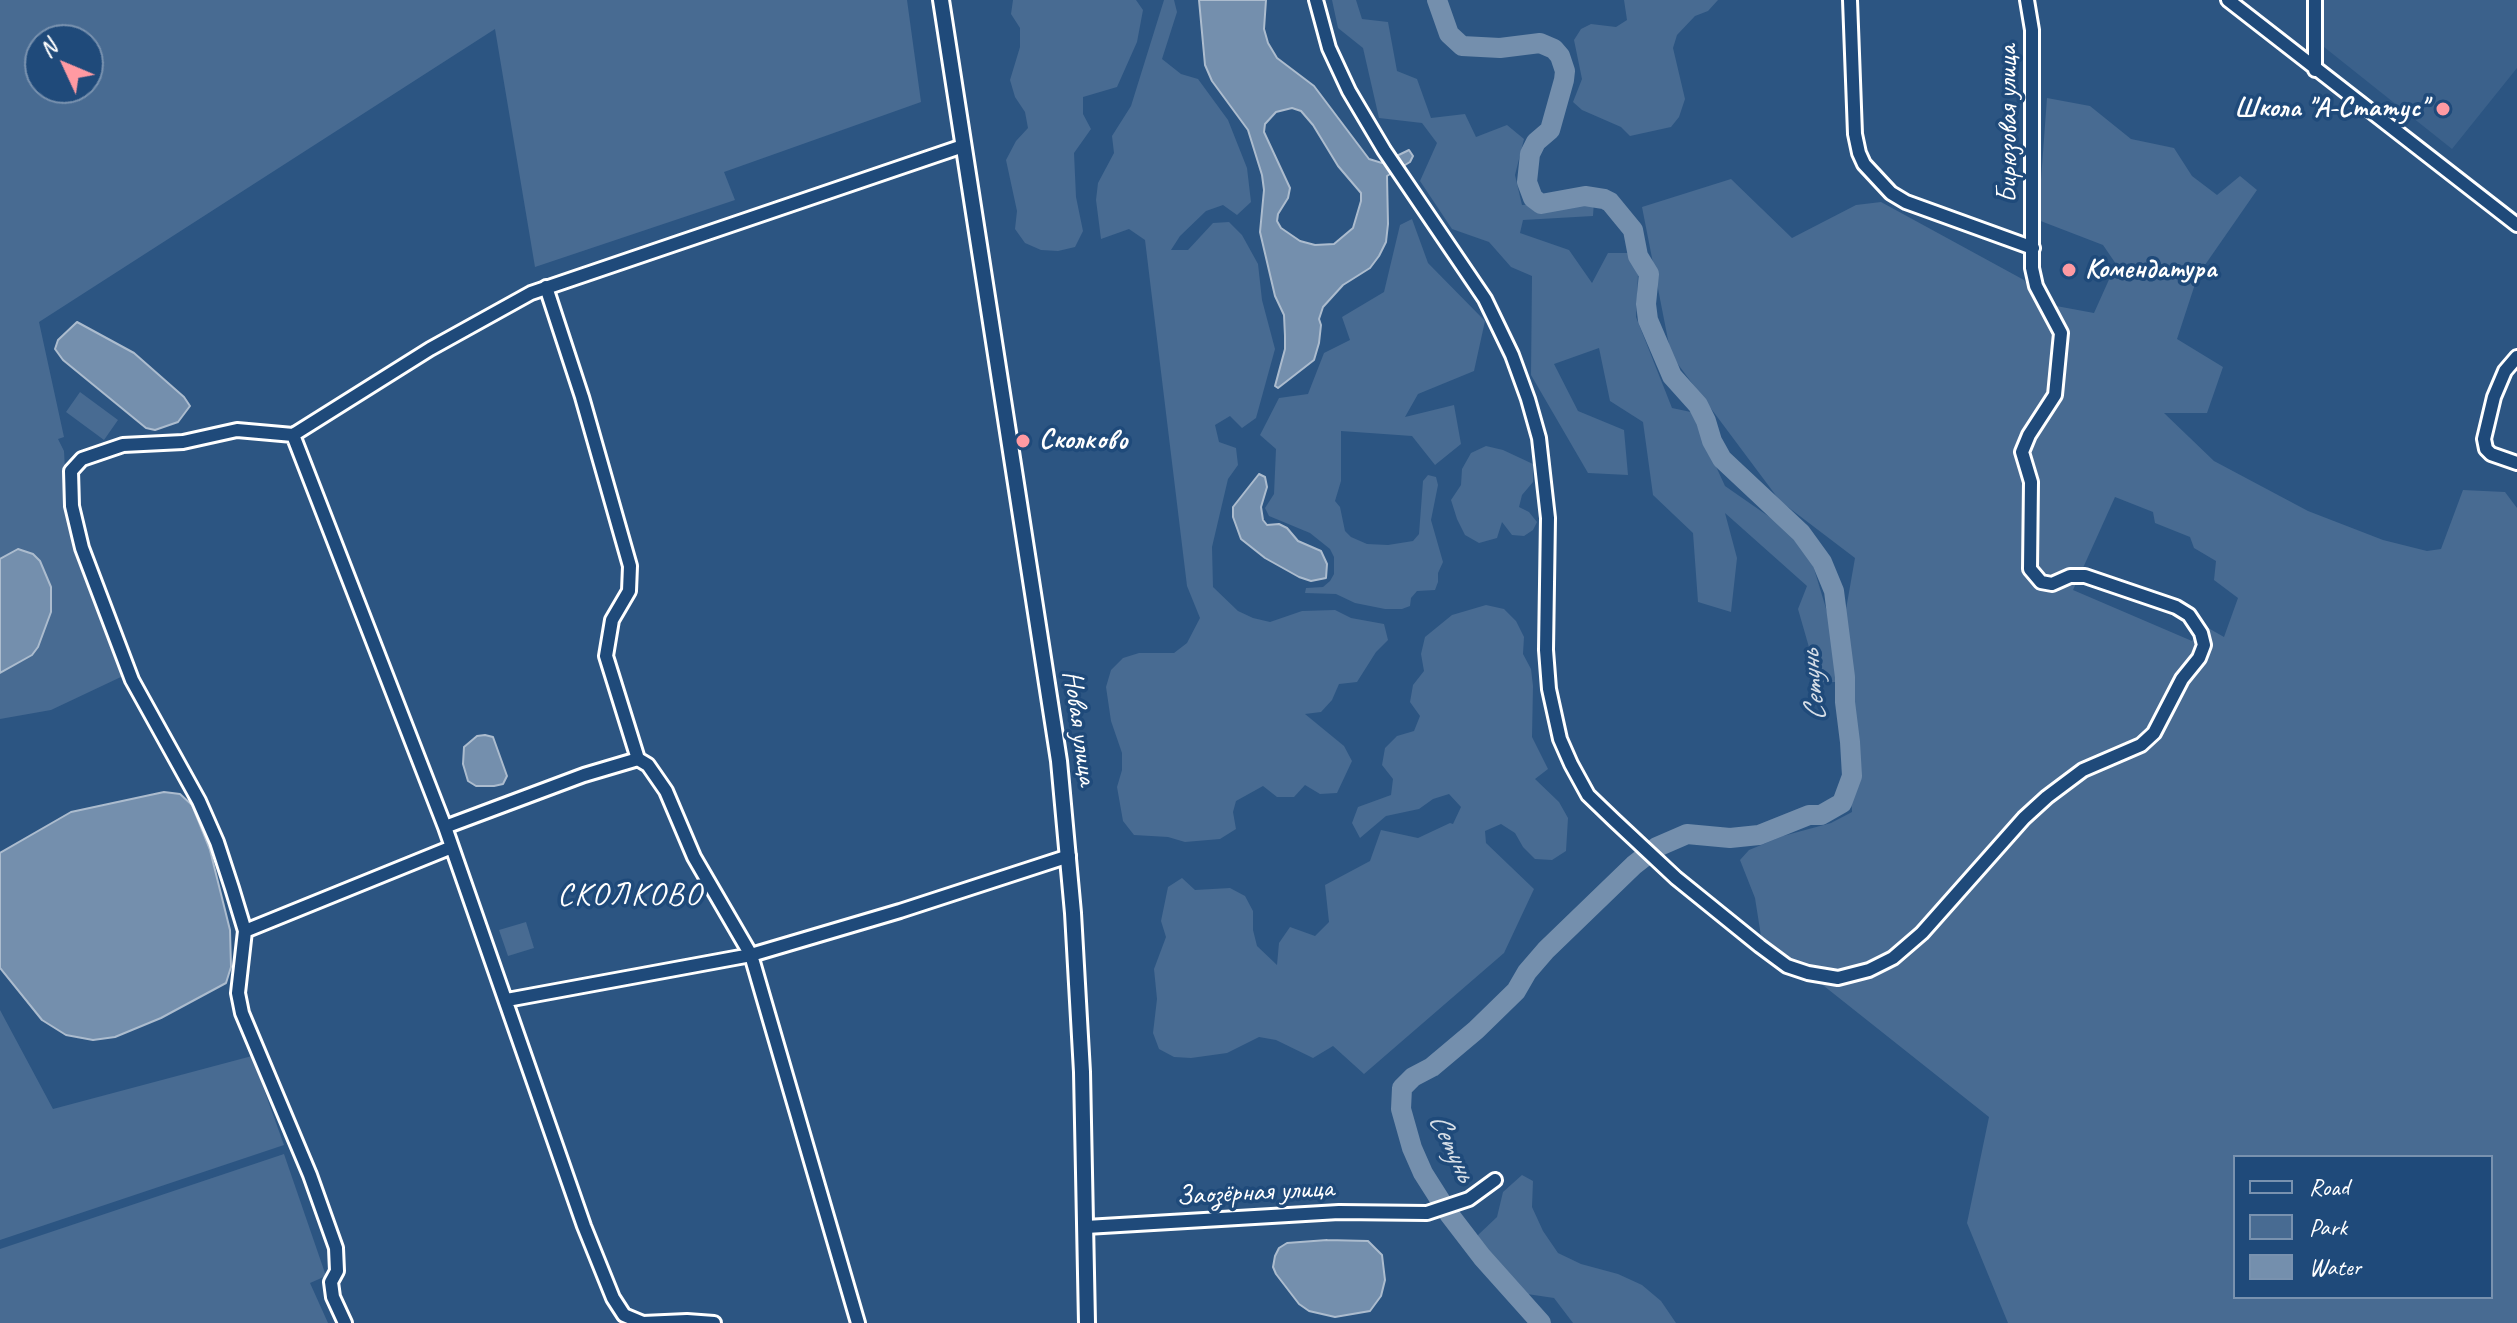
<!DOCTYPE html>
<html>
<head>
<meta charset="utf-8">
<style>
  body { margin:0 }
  #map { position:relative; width:2517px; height:1323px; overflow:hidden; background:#2c5582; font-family:Caveat,sans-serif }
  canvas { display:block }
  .legend { position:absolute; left:2233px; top:1155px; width:260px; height:144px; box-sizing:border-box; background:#1f4a7a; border:2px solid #7992af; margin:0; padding:10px 14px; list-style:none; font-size:24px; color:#fff }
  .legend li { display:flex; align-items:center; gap:16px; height:40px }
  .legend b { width:40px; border:2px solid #7992af }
  .north { position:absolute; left:24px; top:24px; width:80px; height:80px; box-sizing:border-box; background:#1f4a7a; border:2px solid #7992af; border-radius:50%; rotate:314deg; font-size:22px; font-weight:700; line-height:32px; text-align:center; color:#fff }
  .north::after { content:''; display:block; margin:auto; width:28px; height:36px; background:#ff9aa2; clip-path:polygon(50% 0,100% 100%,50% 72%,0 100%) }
</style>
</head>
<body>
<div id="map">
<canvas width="2517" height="1323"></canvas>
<ul class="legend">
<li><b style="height:10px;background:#1f4a7a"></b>Road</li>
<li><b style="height:22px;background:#486b92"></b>Park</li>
<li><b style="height:22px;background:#748fad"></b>Water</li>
</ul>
<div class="north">N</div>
</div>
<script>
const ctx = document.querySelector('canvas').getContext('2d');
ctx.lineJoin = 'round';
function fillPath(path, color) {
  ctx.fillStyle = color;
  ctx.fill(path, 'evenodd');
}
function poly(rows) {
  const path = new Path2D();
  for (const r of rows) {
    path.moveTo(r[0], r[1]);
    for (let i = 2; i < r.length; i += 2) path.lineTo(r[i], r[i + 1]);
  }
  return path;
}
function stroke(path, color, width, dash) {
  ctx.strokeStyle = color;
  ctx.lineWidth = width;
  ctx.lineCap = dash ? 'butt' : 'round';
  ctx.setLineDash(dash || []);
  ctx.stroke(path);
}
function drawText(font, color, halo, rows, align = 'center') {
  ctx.font = font + ' Caveat,sans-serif';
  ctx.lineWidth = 7;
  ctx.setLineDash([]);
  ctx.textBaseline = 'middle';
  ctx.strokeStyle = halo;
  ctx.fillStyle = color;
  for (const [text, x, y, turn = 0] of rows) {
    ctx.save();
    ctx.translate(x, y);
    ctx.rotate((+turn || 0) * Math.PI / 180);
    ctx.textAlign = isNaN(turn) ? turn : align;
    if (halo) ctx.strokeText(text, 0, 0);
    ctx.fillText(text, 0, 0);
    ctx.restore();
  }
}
fillPath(poly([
  [2324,0,2517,0,2517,68,2452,149,2324,47]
]), '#3b618b');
fillPath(poly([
  [0,0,907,0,921,102,724,172,735,200,535,267,495,29,39,322,64,437,58,439,64,451,67,508,74,542,123,676,51,710,0,719],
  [40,40,88,40,88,88,40,88],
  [1013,0,1136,0,1143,10,1137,42,1117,87,1083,97,1083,114,1091,129,1074,153,1076,197,1083,231,1075,247,1058,251,1041,250,1025,243,1015,229,1017,211,1006,160,1016,141,1028,128,1025,112,1015,97,1010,80,1020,47,1020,28,1011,14],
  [1164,0,1174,0,1177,12,1162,59,1181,74,1198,79,1228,120,1247,168,1251,202,1237,215,1223,205,1206,211,1180,236,1171,250,1188,250,1213,223,1229,222,1242,235,1258,264,1262,300,1275,349,1256,418,1242,428,1230,416,1215,425,1219,442,1236,448,1238,465,1228,479,1212,547,1213,587,1238,611,1253,618,1270,622,1302,611,1335,610,1351,618,1384,624,1388,640,1376,652,1357,682,1339,684,1332,700,1321,712,1305,714,1344,746,1352,761,1337,793,1320,794,1305,785,1294,797,1277,797,1263,786,1236,801,1233,812,1236,829,1220,839,1185,842,1168,837,1134,835,1123,821,1117,787,1122,770,1122,753,1111,721,1106,687,1111,670,1123,658,1139,653,1174,653,1187,643,1200,618,1187,586,1145,240,1129,229,1101,239,1096,200,1098,183,1114,153,1112,136,1131,106],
  [1332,0,1356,0,1362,19,1388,22,1397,71,1417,79,1431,118,1465,114,1476,137,1507,125,1524,139,1515,175,1522,205,1594,201,1593,216,1523,220,1520,233,1569,250,1592,283,1608,253,1628,253,1638,275,1636,317,1672,408,1691,412,1725,486,1784,527,1812,562,1831,625,1837,682,1819,682,1798,609,1807,586,1725,513,1737,558,1731,612,1698,602,1693,533,1653,495,1643,422,1610,401,1599,348,1554,364,1578,411,1624,430,1628,475,1588,473,1531,375,1532,276,1511,267,1489,242,1452,229,1420,181,1437,143,1422,123,1379,118,1363,48,1338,28],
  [1624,0,1718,0,1708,11,1695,16,1677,35,1673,48,1685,99,1679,117,1671,127,1630,136,1621,127,1582,110,1573,102,1582,79,1574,40,1581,29,1591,24,1616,27,1627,20],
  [2047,98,2090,106,2131,139,2174,148,2192,176,2217,195,2240,176,2257,190,2198,275,2177,339,2223,367,2207,413,2164,413,2214,461,2308,511,2383,540,2427,551,2441,549,2463,490,2505,492,2517,508,2517,1323,2008,1323,1967,1223,1989,1117,1761,936,1755,898,1740,860,1749,850,1783,836,1831,823,1852,812,1845,615,1855,558,1780,501,1671,355,1642,207,1731,179,1792,238,1856,205,1881,202,2024,280,2040,303,2094,313,2116,264,2103,245,2038,220],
  [2115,497,2153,512,2155,523,2190,537,2194,548,2216,561,2214,580,2238,598,2224,637,2203,625,2192,641,2073,590],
  [2235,1157,2491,1157,2491,1297,2235,1297],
  [1412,219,1428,263,1485,321,1474,371,1418,394,1405,417,1454,405,1461,444,1435,465,1412,436,1341,431,1341,481,1335,501,1340,507,1345,531,1351,537,1367,544,1388,545,1413,541,1419,534,1423,481,1428,475,1436,477,1438,485,1431,520,1443,562,1438,573,1438,582,1435,590,1417,591,1411,598,1410,606,1402,609,1385,609,1355,603,1336,594,1305,593,1306,588,1323,587,1330,581,1334,574,1334,557,1330,549,1310,533,1269,516,1265,508,1274,494,1276,449,1260,435,1279,398,1308,394,1324,353,1350,340,1342,317,1384,292,1400,225],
  [80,392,118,420,104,440,66,412],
  [1486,446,1503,450,1533,464,1533,482,1522,495,1519,507,1529,512,1537,522,1533,530,1524,536,1512,535,1502,522,1497,538,1479,543,1465,535,1457,519,1451,500,1461,485,1462,469,1471,453],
  [1486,605,1504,609,1516,621,1524,637,1523,654,1531,669,1533,686,1532,737,1548,769,1535,779,1559,802,1568,818,1566,851,1552,860,1535,859,1523,847,1515,833,1501,824,1485,831,1486,843,1534,889,1504,953,1364,1074,1333,1046,1313,1058,1276,1040,1259,1037,1227,1053,1191,1058,1174,1057,1159,1049,1153,1033,1157,999,1154,969,1166,937,1161,921,1168,887,1182,878,1195,890,1230,888,1245,896,1253,911,1253,930,1257,946,1277,965,1279,943,1290,927,1315,936,1329,922,1325,885,1370,861,1381,830,1418,838,1450,823,1453,824,1461,807,1449,794,1433,799,1419,809,1386,816,1360,838,1352,823,1358,807,1391,795,1393,779,1382,765,1385,748,1397,736,1414,731,1420,716,1410,702,1413,685,1424,671,1421,654,1425,637,1452,615],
  [526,922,534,948,508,956,499,930],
  [0,1010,53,1109,252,1056,284,1145,0,1240],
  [284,1154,326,1276,310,1283,328,1323,0,1323,0,1249],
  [1522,1175,1533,1181,1532,1207,1543,1231,1558,1253,1581,1264,1618,1274,1642,1285,1661,1301,1676,1323,1573,1323,1554,1298,1527,1294,1515,1286,1480,1248,1478,1235,1497,1217,1503,1192]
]), '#486b92');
const water = poly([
  [1199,0,1266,0,1264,29,1268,43,1277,58,1314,86,1369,159,1382,163,1409,150,1413,156,1410,162,1387,176,1388,224,1386,242,1379,256,1370,268,1343,285,1323,307,1319,319,1321,325,1319,343,1314,360,1278,388,1275,386,1285,349,1285,336,1284,315,1275,296,1260,232,1264,190,1262,175,1248,130,1212,81,1205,65,1199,0],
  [1292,108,1301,111,1313,125,1338,166,1361,193,1361,201,1353,228,1334,244,1315,245,1300,241,1281,228,1277,221,1278,214,1288,198,1290,188,1264,132,1265,124,1276,112,1292,108],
  [77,322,134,353,184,397,190,406,178,422,155,430,146,428,63,360,55,349,58,340,77,322],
  [1259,474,1265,477,1267,487,1261,507,1263,520,1267,525,1279,524,1287,528,1298,541,1321,551,1327,564,1326,578,1311,581,1299,577,1265,558,1241,539,1233,517,1233,507,1259,474],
  [18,549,33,554,40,561,51,587,51,612,38,647,32,655,0,673,0,559,18,549],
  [485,735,493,737,507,776,503,784,494,786,476,786,468,781,463,764,464,747,477,736,485,735],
  [164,792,180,794,192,805,210,850,230,930,231,967,226,983,161,1018,115,1037,93,1040,66,1035,42,1020,0,968,0,853,71,812,164,792],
  [1327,1240,1368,1241,1382,1255,1385,1280,1381,1296,1370,1311,1335,1317,1309,1311,1299,1304,1276,1274,1273,1267,1275,1256,1279,1248,1287,1243,1327,1240]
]);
fillPath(water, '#748fad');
stroke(water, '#acbcce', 2);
stroke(poly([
  [1437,0,1449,34,1462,46,1500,48,1540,43,1554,49,1560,56,1565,71,1564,80,1550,130,1536,142,1530,154,1527,182,1533,198,1541,204,1585,196,1604,199,1610,202,1633,230,1638,256,1649,274,1646,304,1648,320,1672,376,1698,405,1706,421,1712,441,1722,459,1801,533,1822,562,1834,591,1845,677,1845,702,1850,742,1852,776,1842,803,1821,815,1809,815,1759,835,1730,838,1687,834,1657,847,1634,865,1546,950,1527,972,1516,991,1476,1030,1432,1067,1413,1077,1402,1088,1401,1109,1412,1148,1423,1173,1449,1214,1482,1257,1541,1323]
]), '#748fad', 20);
const minor = poly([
  [1316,0,1329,48,1349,91,1384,150,1485,299,1512,355,1528,399,1539,438,1548,518,1546,650,1549,689,1560,739,1571,764,1588,795,1614,820,1676,878,1760,946,1787,966,1808,973,1838,978,1869,970,1893,958,1922,933,2024,818,2047,797,2083,770,2141,745,2154,733,2182,679,2199,658,2204,645,2201,633,2189,615,2176,607,2085,576,2070,576,2052,584,2041,582,2030,569,2031,482,2022,452,2029,435,2055,395,2061,333,2036,286,2032,268,2032,30,2027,0],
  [1850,0,1855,134,1859,153,1864,164,1891,193,1906,202,2033,248],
  [2228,0,2517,225],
  [2315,70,2315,0],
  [2517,357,2505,371,2494,397,2484,439,2486,449,2491,454,2517,463],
  [293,435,445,827,584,1226,613,1298,624,1315,643,1323,687,1321,714,1323],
  [638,759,648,765,666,791,694,857,751,955,858,1323],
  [445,827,584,775,638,759,606,656,612,620,629,591,630,566,582,397,546,287],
  [245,931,452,847],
  [507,1000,751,955,900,911,1069,856],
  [1086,1227,1339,1212,1427,1213,1469,1199,1495,1180],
  [345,1323,333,1297,331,1282,337,1271,336,1248,310,1175,242,1013,238,993,245,931,232,888,217,842,199,801,132,680,82,548,72,506,71,471,82,459,123,445,183,442,237,430,293,435,430,349,531,293,963,146]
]);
const tertiary = poly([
  [941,0,1059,761,1073,913,1082,1072,1087,1323]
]);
stroke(minor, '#fff', 18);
stroke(tertiary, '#fff', 20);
stroke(minor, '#1f4a7a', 12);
stroke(tertiary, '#1f4a7a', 14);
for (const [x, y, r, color] of [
  [2443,109,8,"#ff9aa2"],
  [2069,270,8,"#ff9aa2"],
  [1023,441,8,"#ff9aa2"]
]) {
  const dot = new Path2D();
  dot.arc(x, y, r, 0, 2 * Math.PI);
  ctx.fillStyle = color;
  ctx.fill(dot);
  stroke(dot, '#1f4a7a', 3);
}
drawText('bold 28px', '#fff', '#1f4a7a', [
  ["Школа \"А-Статус\"",2427,109,"right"],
  ["Комендатура",2085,270],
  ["Сколково",1039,441]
], 'left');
drawText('28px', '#fff', '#1f4a7a', [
  ["Бирюзовая улица",2009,124,-90],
  ["Новая улица",1079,728,82],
  ["Заозёрная улица",1255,1193,-3]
]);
drawText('italic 30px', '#d5dde6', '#1f4a7a', [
  ["Сетунь",1814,686,-95],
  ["Сетунь",1451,1147,65]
]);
ctx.letterSpacing = '2px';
drawText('32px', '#fff', '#1f4a7a', [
  ["СКОЛКОВО",630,896]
]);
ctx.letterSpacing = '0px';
</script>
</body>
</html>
